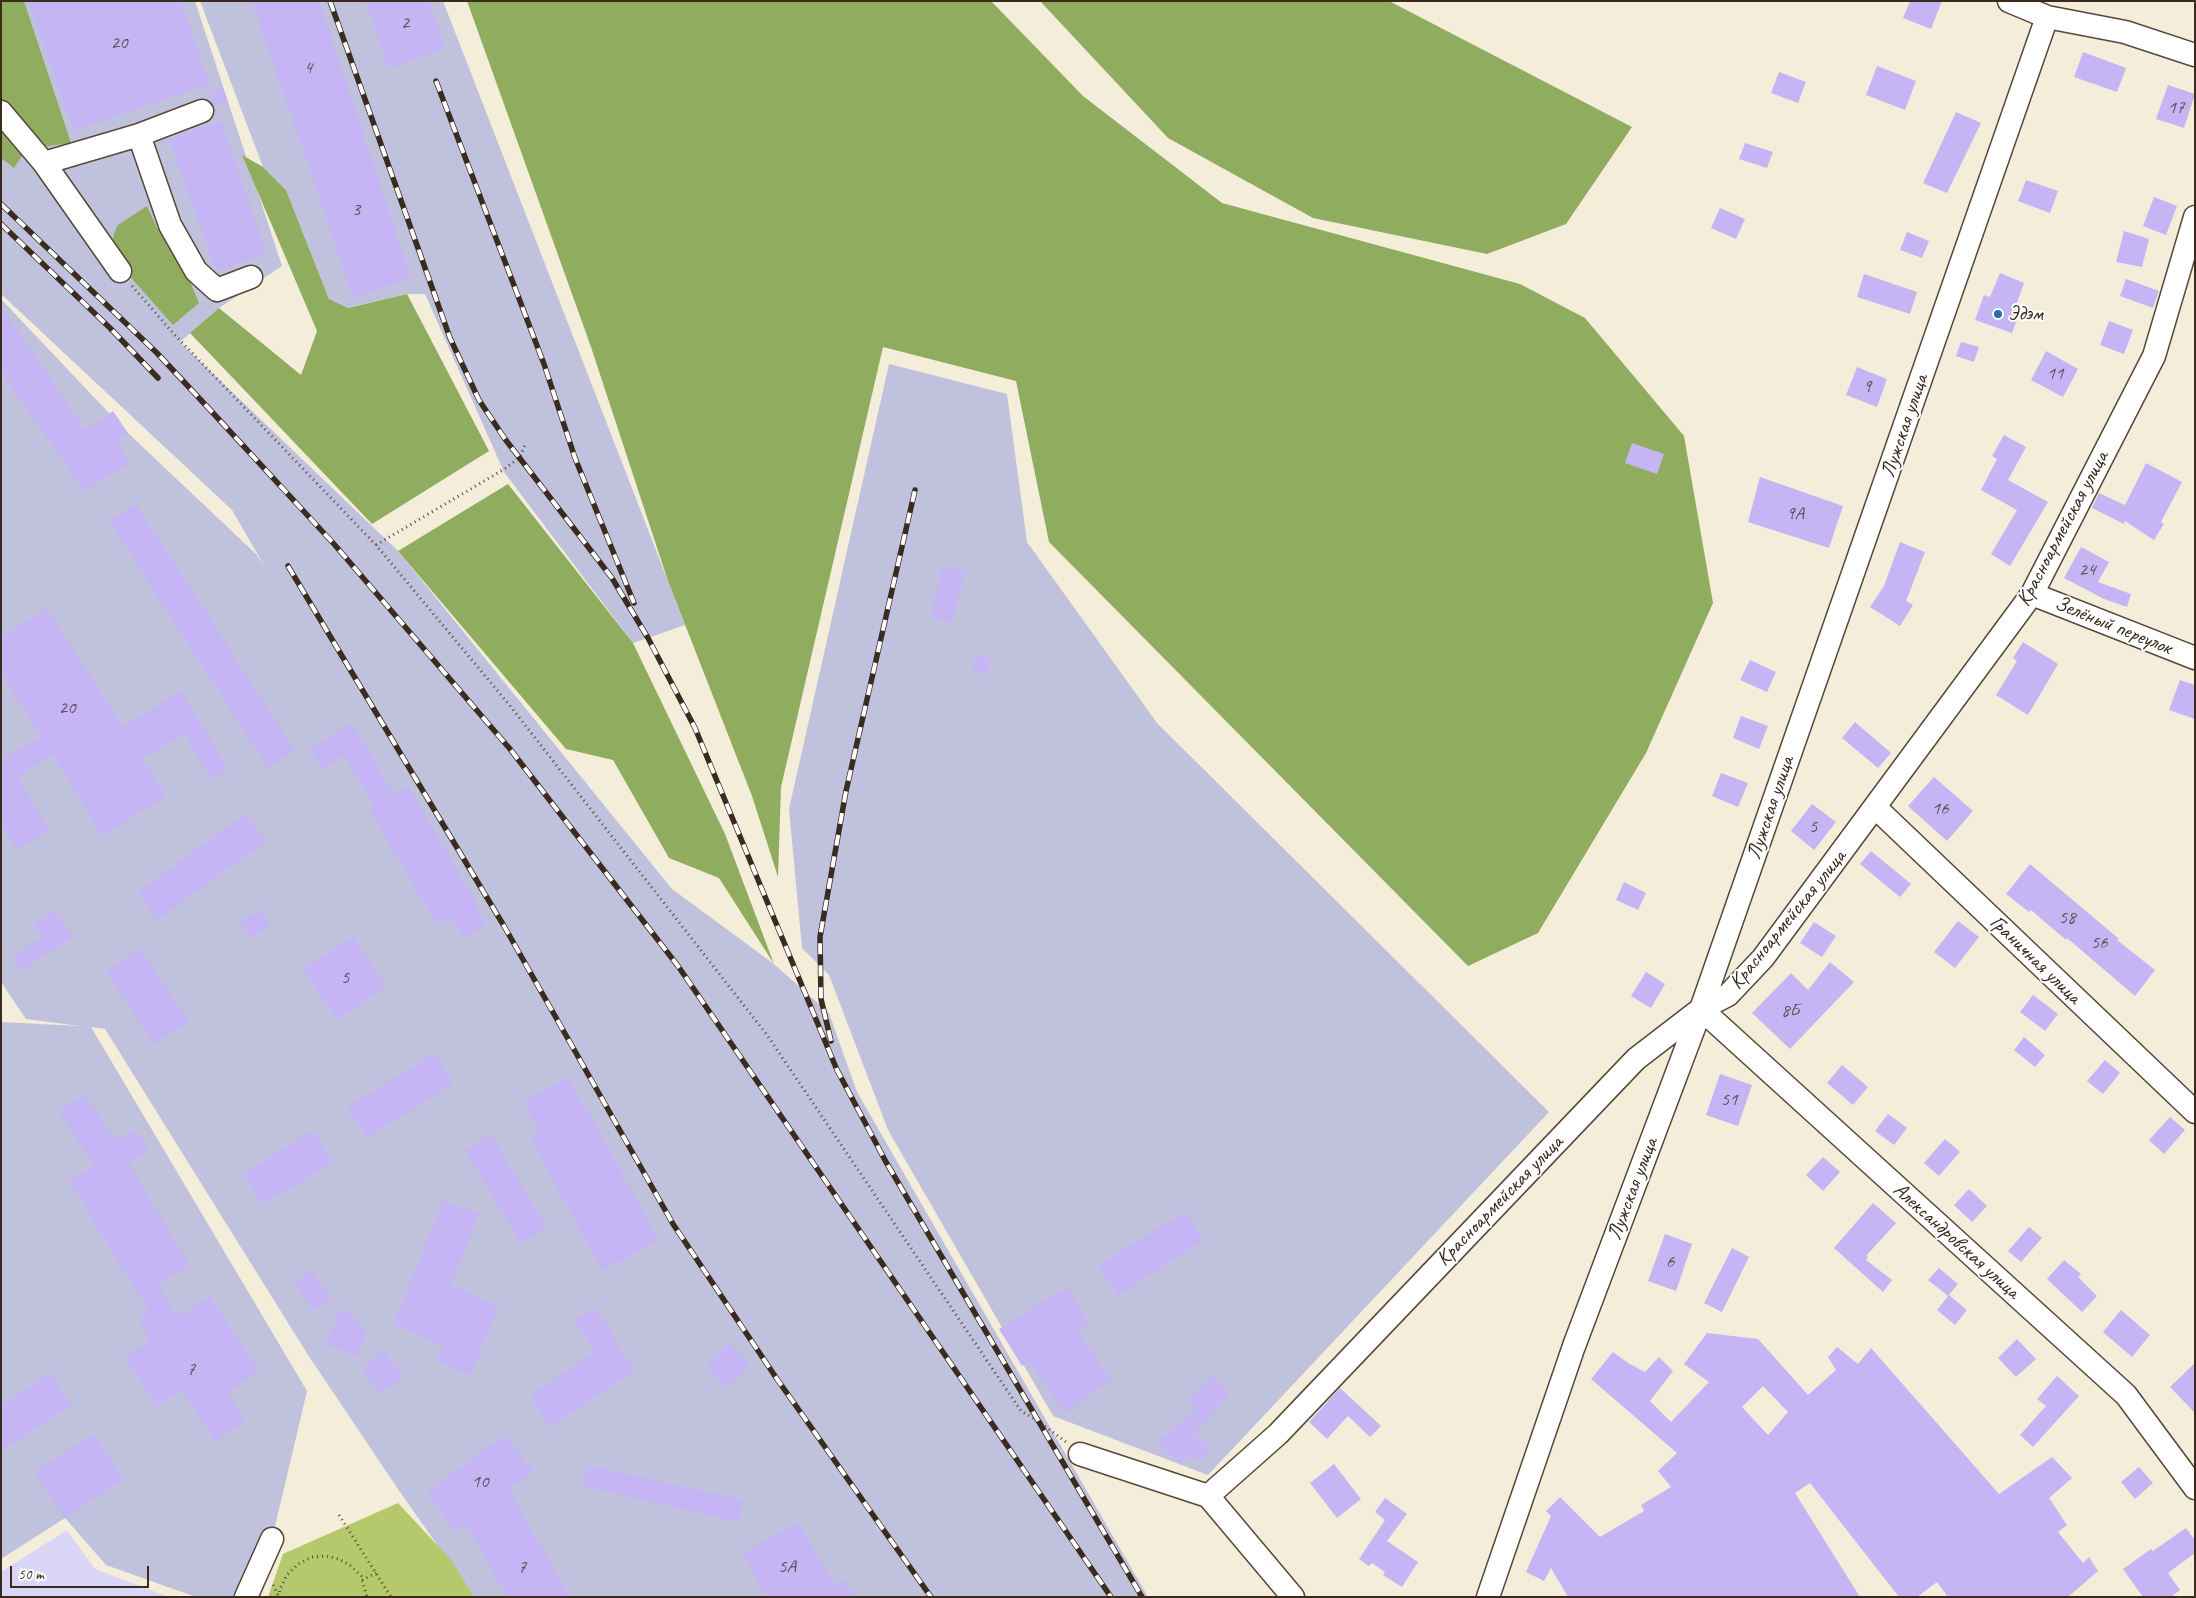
<!DOCTYPE html>
<html>
<head>
<meta charset="utf-8">
<style>
  body { margin:0 }
  #map { position:relative; width:2196px; height:1598px; overflow:hidden; background:#f4edda; font-family:Caveat,sans-serif }
  canvas { display:block }
  .frame { position:absolute; inset:0; border:2px solid #3b2a1e; pointer-events:none }
  .scale { position:absolute; left:10px; top:1566px; width:139px; height:22px; box-sizing:border-box; border:2px solid #3b2a1e; border-top:0; padding-left:6px; font-size:15px; line-height:18px; white-space:nowrap; color:#3b2a1e; -webkit-text-stroke:4px #fff; paint-order:stroke }
</style>
</head>
<body>
<div id="map">
<canvas width="2196" height="1598"></canvas>
<div class="frame"></div>
<div class="scale">50 m</div>
</div>
<script>
const ctx = document.querySelector('canvas').getContext('2d');
ctx.lineJoin = 'round';
function fillPath(path, color) {
  ctx.fillStyle = color;
  ctx.fill(path, 'evenodd');
}
function poly(rows) {
  const path = new Path2D();
  for (const r of rows) {
    path.moveTo(r[0], r[1]);
    for (let i = 2; i < r.length; i += 2) path.lineTo(r[i], r[i + 1]);
  }
  return path;
}
function stroke(path, color, width, dash) {
  ctx.strokeStyle = color;
  ctx.lineWidth = width;
  ctx.lineCap = dash ? 'butt' : 'round';
  ctx.setLineDash(dash || []);
  ctx.stroke(path);
}
function drawText(font, color, halo, rows, align = 'center') {
  ctx.font = font + ' Caveat,sans-serif';
  ctx.lineWidth = 4;
  ctx.setLineDash([]);
  ctx.textBaseline = 'middle';
  ctx.strokeStyle = halo;
  ctx.fillStyle = color;
  for (const [text, x, y, turn = 0] of rows) {
    ctx.save();
    ctx.translate(x, y);
    ctx.rotate((+turn || 0) * Math.PI / 180);
    ctx.textAlign = isNaN(turn) ? turn : align;
    if (halo) ctx.strokeText(text, 0, 0);
    ctx.fillText(text, 0, 0);
    ctx.restore();
  }
}
fillPath(poly([
  [67,1530,95,1569,169,1597,1,1597,1,1572]
]), '#dad6f7');
fillPath(poly([
  [1,1,195,1,282,266,219,308,180,342,398,551,672,889,774,964,829,1013,857,1092,1148,1597,474,1597,400,1492,308,1355,105,1029,91,1027,307,1391,272,1539,246,1597,196,1597,106,1565,65,1518,1,1559,1,1022,80,1026,26,1019,1,982,1,299,128,433,257,555,265,567,232,510,1,294],
  [200,1,443,1,685,625,633,643,504,472,425,294,407,294,347,308,329,299,286,190,263,167],
  [889,364,1007,394,1027,542,1157,723,1549,1112,1208,1475,1053,1416,888,1130,829,975,802,948,789,809]
]), '#c0c2dd');
fillPath(poly([
  [398,1503,452,1561,474,1597,268,1597,283,1554]
]), '#b5c86b');
fillPath(poly([
  [1,1,24,1,71,143,41,147,1,102],
  [467,1,991,1,1083,96,1222,203,1520,284,1585,318,1684,436,1713,603,1646,753,1538,933,1468,966,1049,542,1016,381,883,347,781,787,778,877,752,796,668,581,591,347],
  [1040,1,1389,1,1632,127,1566,224,1487,254,1313,218,1168,138],
  [1,122,24,153,14,168,1,158],
  [242,155,263,167,286,190,329,299,348,308,407,294,489,451,372,524,190,333,219,308,301,375,317,331],
  [147,206,157,228,174,243,199,303,173,325,111,255,114,233,118,225],
  [508,484,633,643,725,834,774,964,719,878,669,858,613,760,566,749,398,551]
]), '#90ac5f');
fillPath(poly([
  [28,1,181,1,210,84,74,131],
  [252,1,319,1,411,278,353,298],
  [365,1,429,1,446,49,388,69],
  [1910,1,1942,1,1931,29,1903,18],
  [2083,52,2126,68,2117,92,2074,77],
  [1877,66,1916,81,1905,110,1866,95],
  [1779,72,1806,82,1798,103,1771,93],
  [2168,85,2195,94,2184,128,2156,119],
  [223,87,228,102,215,108,209,92],
  [1956,112,1981,123,1947,193,1923,183],
  [222,121,267,254,216,271,169,139],
  [1745,143,1773,152,1767,168,1739,159],
  [2026,180,2058,191,2050,213,2018,201],
  [2154,197,2177,206,2166,235,2143,226],
  [1720,208,1745,219,1736,239,1711,228],
  [2124,231,2149,239,2142,267,2116,262],
  [1907,232,1929,241,1922,258,1900,250],
  [2000,273,2024,283,2016,306,2021,308,2012,333,1975,320,1984,295,1990,297],
  [1864,274,1917,292,1910,314,1857,297],
  [2126,279,2159,291,2153,308,2120,296],
  [1,306,85,430,113,411,128,433,117,441,129,464,84,492,1,371],
  [2109,321,2133,330,2124,354,2100,345],
  [1961,342,1979,347,1974,362,1956,356],
  [2046,351,2078,369,2063,397,2031,380],
  [1857,367,1887,379,1877,407,1846,395],
  [2004,435,2026,447,2008,480,2048,502,2010,566,1991,554,2017,510,1981,490,1997,459,1992,456],
  [1632,443,1664,454,1657,474,1625,463],
  [2146,463,2182,482,2161,522,2164,524,2154,540,2125,521,2124,524,2092,508,2099,493,2125,505],
  [1760,477,1843,506,1829,548,1748,522],
  [136,504,295,750,268,768,109,521],
  [1900,542,1925,552,1906,601,1913,605,1900,626,1870,607,1884,586],
  [2081,547,2109,562,2098,582,2131,594,2127,607,2104,599,2064,578],
  [942,566,965,572,952,623,931,617],
  [47,608,123,727,181,691,229,769,211,779,184,734,143,759,167,796,102,836,53,755,18,776,49,831,16,849,1,824,1,760,41,736,1,672,1,638],
  [2023,642,2058,664,2028,715,1996,695,2017,661,2013,658],
  [976,655,991,660,987,675,972,671],
  [1750,660,1776,672,1767,692,1740,680],
  [2180,680,2195,685,2195,719,2169,710],
  [1741,716,1768,726,1759,749,1733,738],
  [1855,722,1891,753,1878,768,1842,738],
  [352,723,394,794,408,786,476,902,474,903,487,924,463,938,451,917,437,925,369,809,375,805,343,755,322,769,310,748],
  [1721,773,1748,783,1738,807,1712,796],
  [1934,777,1973,811,1947,841,1908,806],
  [1812,804,1836,822,1814,850,1791,831],
  [246,814,266,841,157,920,137,892],
  [1871,851,1911,884,1900,897,1860,864],
  [2030,864,2119,939,2117,940,2155,970,2135,996,2067,938,2066,940,2031,910,2029,912,2006,894],
  [1624,882,1646,893,1638,910,1616,900],
  [261,909,271,925,250,939,240,922],
  [54,911,73,937,53,951,52,949,21,971,12,958,42,936,34,925],
  [1958,921,1979,937,1955,968,1934,952],
  [1814,922,1836,936,1822,957,1800,943],
  [353,936,386,987,337,1020,303,969],
  [140,948,189,1021,154,1044,106,971],
  [1830,962,1854,982,1790,1049,1752,1013,1791,973,1808,990],
  [1646,972,1665,984,1651,1008,1631,996],
  [2033,995,2058,1014,2045,1031,2020,1012],
  [2024,1037,2045,1055,2035,1067,2014,1050],
  [435,1053,454,1084,367,1137,348,1106],
  [2105,1060,2120,1073,2103,1094,2087,1081],
  [1842,1065,1868,1087,1853,1105,1827,1083],
  [1720,1074,1752,1085,1738,1126,1706,1115],
  [567,1077,584,1108,586,1107,659,1241,602,1271,530,1137,539,1132,523,1101],
  [84,1095,116,1140,135,1129,149,1151,129,1164,190,1266,158,1285,178,1316,210,1296,259,1372,227,1392,245,1421,215,1441,182,1390,157,1407,125,1357,150,1340,137,1320,149,1312,69,1180,94,1165,59,1112],
  [1888,1114,1907,1128,1894,1145,1875,1131],
  [2170,1117,2185,1130,2164,1154,2149,1140],
  [313,1130,333,1161,263,1205,243,1174],
  [491,1134,547,1228,521,1244,465,1150],
  [1945,1139,1960,1152,1939,1176,1924,1163],
  [1823,1157,1840,1172,1823,1191,1806,1175],
  [1969,1189,1987,1206,1972,1222,1954,1205],
  [443,1200,479,1214,451,1286,499,1305,471,1375,436,1361,443,1345,393,1325],
  [1873,1203,1896,1223,1866,1256,1868,1257,1866,1260,1892,1280,1883,1292,1834,1248],
  [1185,1211,1204,1240,1119,1296,1099,1266],
  [2029,1227,2042,1238,2021,1262,2008,1251],
  [1665,1234,1692,1244,1676,1291,1648,1281],
  [1732,1248,1749,1257,1722,1312,1704,1303],
  [2064,1260,2081,1274,2078,1277,2097,1296,2082,1312,2047,1279],
  [1939,1268,1958,1284,1948,1296,1928,1280],
  [312,1271,331,1299,314,1311,294,1282],
  [1067,1287,1090,1324,1078,1331,1112,1380,1065,1413,1029,1362,1022,1366,999,1329],
  [1949,1295,1967,1310,1955,1325,1937,1310],
  [594,1307,612,1331,609,1332,635,1371,549,1427,529,1396,596,1352,574,1320],
  [340,1309,350,1313,367,1333,358,1356,326,1344],
  [2121,1310,2150,1335,2132,1357,2103,1332],
  [1707,1333,1758,1339,1808,1395,1836,1370,1828,1357,1837,1347,1858,1364,1871,1348,1999,1494,2052,1457,2072,1478,2049,1498,2067,1525,2058,1532,2083,1563,2089,1557,2098,1571,2068,1597,1948,1597,1937,1582,1917,1597,1899,1597,1810,1483,1795,1493,1860,1597,1568,1597,1551,1568,1544,1581,1526,1572,1551,1516,1546,1511,1560,1497,1600,1537,1644,1511,1641,1505,1671,1487,1658,1471,1677,1453,1591,1379,1613,1352,1628,1363,1645,1372,1659,1357,1673,1371,1650,1401,1671,1422,1709,1382,1684,1364],
  [1763,1386,1788,1412,1768,1435,1742,1407],
  [2017,1339,2036,1359,2016,1377,1998,1358],
  [729,1343,750,1365,725,1388,705,1366],
  [383,1351,404,1375,381,1394,361,1370],
  [2195,1363,2195,1413,2170,1387],
  [50,1373,72,1405,1,1452,1,1406],
  [1212,1376,1231,1393,1194,1433,1210,1449,1200,1462,1191,1455,1181,1465,1158,1442,1196,1409,1188,1401],
  [2057,1376,2079,1396,2033,1447,2020,1435,2046,1406,2037,1399],
  [1340,1388,1381,1426,1370,1437,1348,1416,1327,1439,1309,1422],
  [93,1434,123,1480,65,1518,34,1472],
  [505,1434,533,1471,509,1490,570,1597,508,1597,465,1523,455,1530,427,1493],
  [1334,1464,1361,1499,1337,1518,1310,1483],
  [587,1465,743,1500,738,1522,582,1486],
  [2139,1467,2153,1483,2135,1499,2121,1482],
  [1385,1498,1407,1514,1387,1541,1418,1562,1402,1587,1383,1575,1385,1572,1372,1563,1369,1566,1359,1559,1385,1520,1375,1512],
  [799,1522,834,1585,844,1579,855,1597,767,1597,743,1553],
  [2186,1528,2195,1540,2195,1553,2168,1573,2180,1590,2171,1597,2143,1597,2123,1569,2151,1549,2153,1551]
]), '#c5b5f4');
const minor = poly([
  [2009,1,2047,17,2125,32,2195,55],
  [1,112,44,163,120,271],
  [139,135,170,225,196,271,217,290,251,277],
  [44,163,139,135,202,111],
  [2032,594,2195,658],
  [1876,808,2195,1112],
  [1701,1009,2126,1395,2195,1488],
  [1080,1454,1208,1496,1293,1597],
  [1208,1496,1278,1434,1636,1059,1701,1009,1728,995,1763,958,2032,594,2154,356,2195,217],
  [246,1597,272,1539],
  [1488,1597,1574,1346,1701,1009,2047,17]
]);
stroke(minor, '#57473a', 25);
stroke(poly([
  [132,286,173,333,376,545,511,707,767,1035,1021,1411,1038,1421,1066,1442],
  [376,545,506,468,520,457,526,442],
  [339,1515,391,1597],
  [362,1580,376,1573],
  [273,1585,279,1597],
  [279,1597,280,1589,287,1575,298,1564,312,1557,326,1556,339,1559,351,1566,361,1576,367,1597]
]), '#57473a', 3, [1, 4]);
stroke(minor, '#fff', 22);
const rail = poly([
  [330,1,450,338,479,400,505,439,612,578,648,638,695,728,837,1070,886,1162,1142,1597],
  [436,81,544,364,575,458,634,603],
  [1,204,157,353,213,413,334,544,510,749,678,966,1111,1597],
  [1,224,110,328,158,378],
  [288,566,504,926,673,1224,777,1379,931,1597],
  [831,1041,821,999,820,937,846,791,915,490]
]);
stroke(rail, '#3b2a1e', 5.5);
stroke(rail, '#fff', 4, [11]);
for (const [x, y, r, color] of [
  [1998,314,5,"#1f6fb2"]
]) {
  const dot = new Path2D();
  dot.arc(x, y, r, 0, 2 * Math.PI);
  ctx.fillStyle = color;
  ctx.fill(dot);
  stroke(dot, '#fff', 2);
}
drawText('19px', '#5e4d54', null, [
  ["2",405,23],
  ["20",119,43],
  ["4",308,68],
  ["17",2176,108],
  ["3",356,210],
  ["11",2055,374],
  ["9",1867,387],
  ["9А",1795,514],
  ["24",2087,570],
  ["20",67,708],
  ["16",1940,809],
  ["5",1813,827],
  ["58",2067,918],
  ["56",2099,943],
  ["5",345,978],
  ["8Б",1790,1011],
  ["51",1729,1100],
  ["6",1670,1262],
  ["7",191,1370],
  ["10",480,1482],
  ["5А",787,1567],
  ["7",522,1568]
]);
drawText('21px', '#3b2a1e', '#fff', [
  ["Эдэм",2008,314]
], 'left');
drawText('21px', '#3b2a1e', '#fff', [
  ["Лужская улица",1905,426,-71],
  ["Красноармейская улица",2063,529,-62],
  ["Зелёный переулок",2113,626,22],
  ["Лужская улица",1771,808,-71],
  ["Красноармейская улица",1788,920,-51],
  ["Граничная улица",2035,960,44],
  ["Лужская улица",1633,1189,-69],
  ["Красноармейская улица",1500,1201,-46],
  ["Александровская улица",1956,1241,42]
]);
</script>
</body>
</html>
